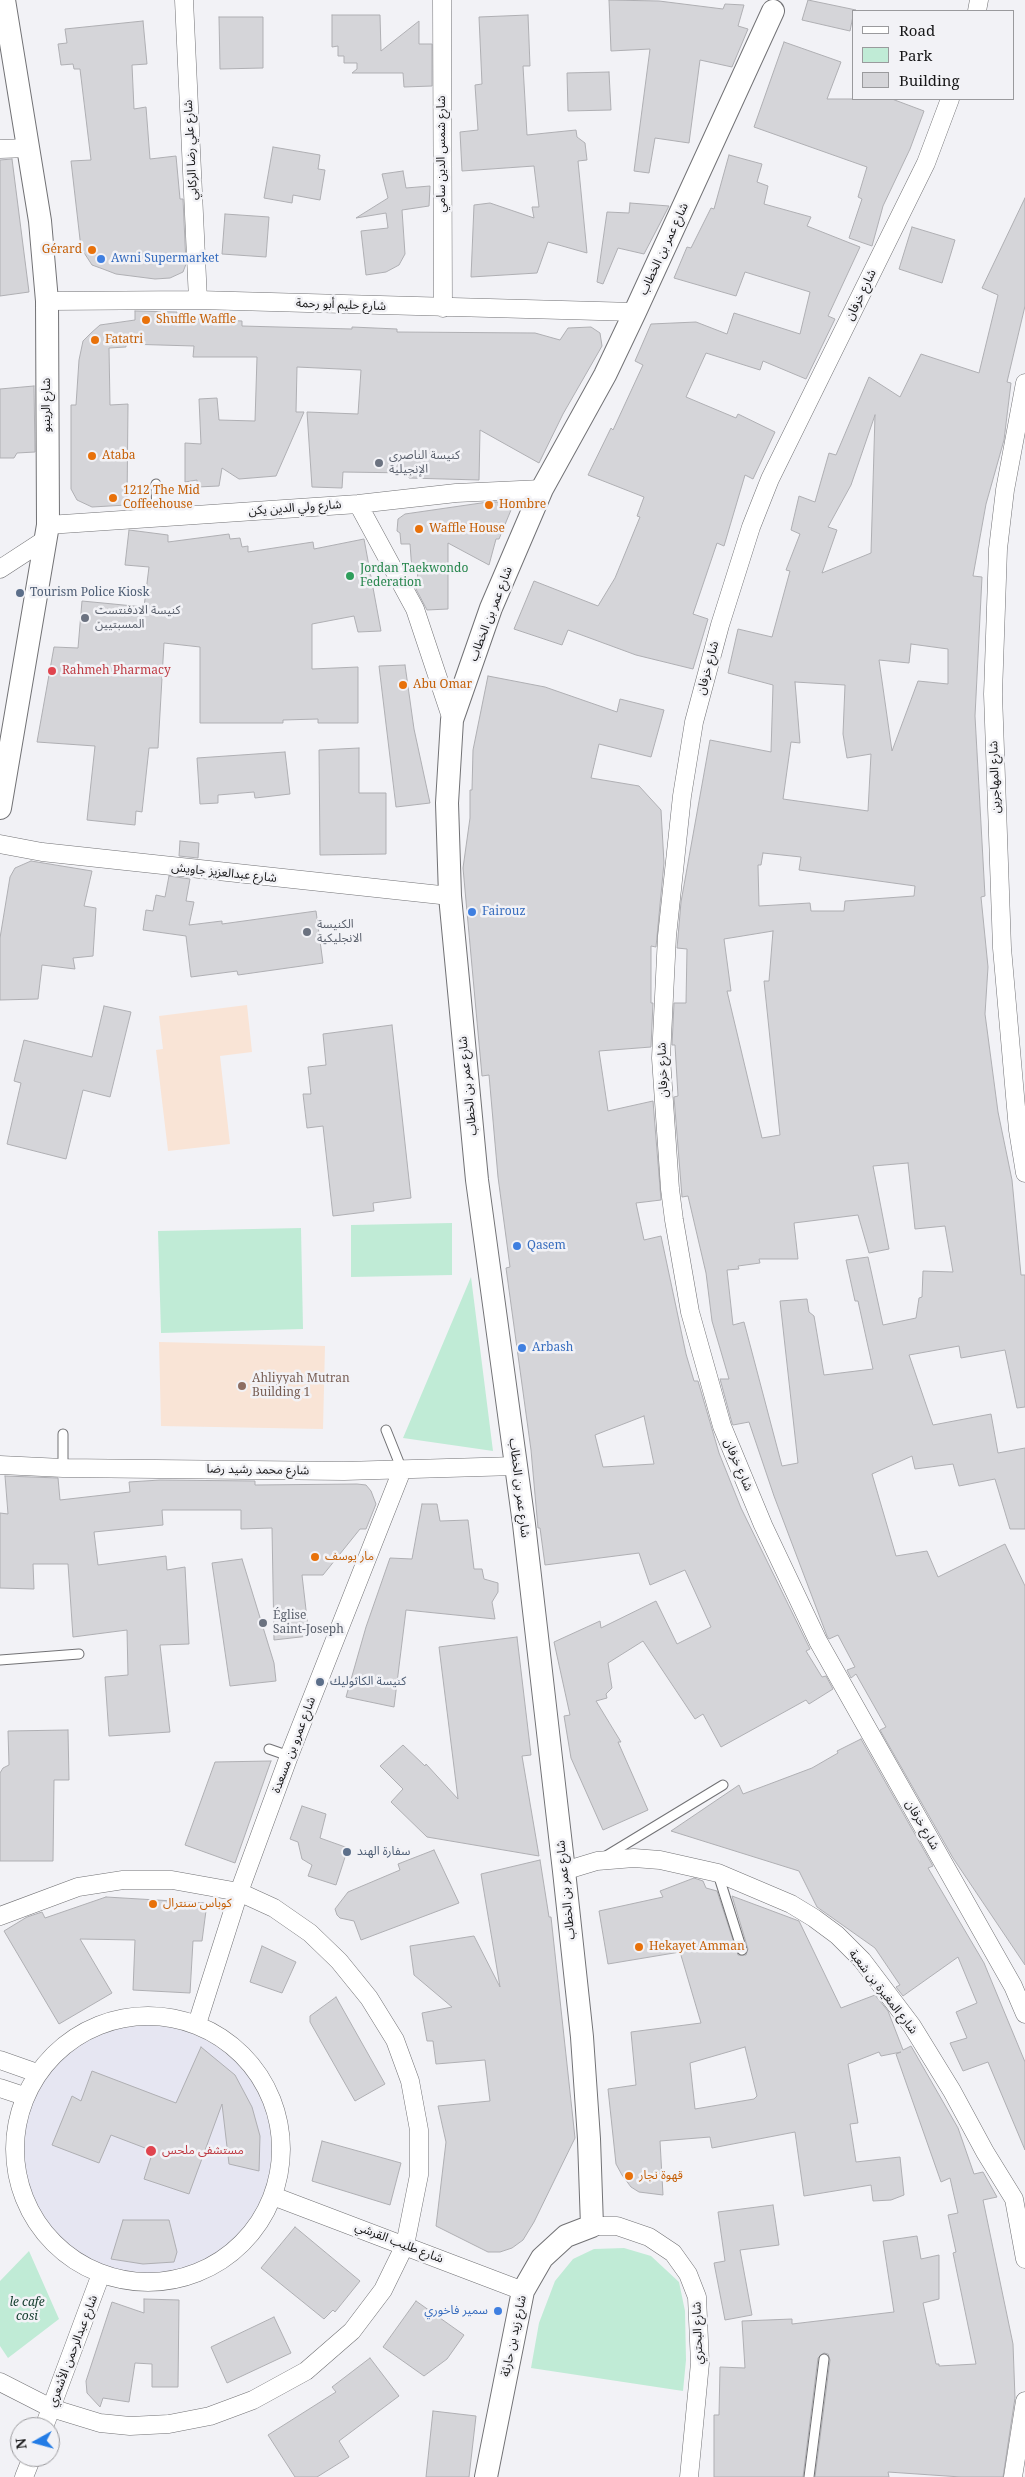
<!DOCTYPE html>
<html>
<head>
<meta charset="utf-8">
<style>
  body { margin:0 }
  #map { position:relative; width:1025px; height:2477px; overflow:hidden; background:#f2f2f6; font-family:"Noto Serif",serif }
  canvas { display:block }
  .legend { position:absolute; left:852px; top:10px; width:162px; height:90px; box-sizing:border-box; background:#f2f2f6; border:1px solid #9a9a9d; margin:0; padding:6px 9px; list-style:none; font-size:15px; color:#161617 }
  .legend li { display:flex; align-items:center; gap:10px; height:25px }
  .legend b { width:25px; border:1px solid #9a9a9d }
  .north { position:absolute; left:10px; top:2417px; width:50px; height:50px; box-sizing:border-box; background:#f2f2f6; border:1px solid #9a9a9d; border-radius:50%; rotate:263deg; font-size:14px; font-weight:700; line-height:20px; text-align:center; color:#161617 }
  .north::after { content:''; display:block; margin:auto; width:18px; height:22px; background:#237ce6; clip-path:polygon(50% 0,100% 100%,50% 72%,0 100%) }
</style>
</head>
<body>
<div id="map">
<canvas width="1025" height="2477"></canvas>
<ul class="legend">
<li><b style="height:6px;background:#fff"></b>Road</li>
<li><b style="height:14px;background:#c0ebd6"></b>Park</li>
<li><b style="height:14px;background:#d5d5d9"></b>Building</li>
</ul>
<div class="north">N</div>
</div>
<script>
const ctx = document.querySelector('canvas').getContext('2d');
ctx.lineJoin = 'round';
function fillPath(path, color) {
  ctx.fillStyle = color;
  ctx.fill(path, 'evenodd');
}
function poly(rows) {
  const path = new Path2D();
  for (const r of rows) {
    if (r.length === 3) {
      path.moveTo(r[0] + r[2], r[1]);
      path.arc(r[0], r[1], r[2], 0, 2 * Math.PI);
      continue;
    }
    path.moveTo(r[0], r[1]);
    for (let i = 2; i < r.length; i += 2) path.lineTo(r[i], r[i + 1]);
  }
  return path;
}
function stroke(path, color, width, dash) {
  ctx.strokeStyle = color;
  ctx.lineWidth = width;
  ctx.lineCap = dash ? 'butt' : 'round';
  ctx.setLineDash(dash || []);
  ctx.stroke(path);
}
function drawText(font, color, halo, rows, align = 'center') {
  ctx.font = font + ' "Noto Serif","Noto Sans Arabic",serif';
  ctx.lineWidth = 5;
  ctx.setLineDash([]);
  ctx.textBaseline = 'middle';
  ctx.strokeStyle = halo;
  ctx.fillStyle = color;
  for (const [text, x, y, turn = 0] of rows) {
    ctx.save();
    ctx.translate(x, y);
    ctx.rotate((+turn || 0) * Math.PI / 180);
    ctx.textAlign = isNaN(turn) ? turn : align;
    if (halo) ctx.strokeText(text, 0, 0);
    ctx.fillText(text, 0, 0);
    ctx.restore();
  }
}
fillPath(poly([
  [150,2151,127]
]), '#e6e6f2');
fillPath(poly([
  [247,1005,252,1052,220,1056,230,1144,168,1151,156,1050,163,1049,159,1016],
  [159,1342,325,1346,323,1429,161,1426]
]), '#f9e4d6');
fillPath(poly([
  [452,1223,452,1275,351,1277,351,1225],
  [301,1228,303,1329,161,1333,158,1231],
  [471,1277,493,1451,403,1438],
  [624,2248,651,2256,679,2282,685,2311,686,2360,683,2391,531,2368,539,2323,555,2281,573,2259,594,2249],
  [29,2251,59,2319,8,2358,0,2346,0,2281]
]), '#c0ebd6');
const building = poly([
  [609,0,659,1,723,9,725,4,744,5,738,26,748,29,732,67,700,60,689,143,655,138,649,173,634,171,650,49,611,51,609,0],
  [808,0,856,10,854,11,850,31,802,20,808,0],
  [332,15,380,15,381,51,419,21,419,44,432,44,432,86,404,87,403,73,352,73,357,69,357,63,344,63,344,56,338,56,338,46,332,47,332,15],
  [528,15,530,66,523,66,527,135,576,130,577,137,585,143,587,160,578,161,587,253,548,242,537,273,471,277,474,205,490,203,534,218,532,207,539,207,534,166,462,171,460,132,478,130,475,85,482,84,479,17,528,15],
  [219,17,263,17,263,68,220,69,219,17],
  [143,21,147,64,132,65,134,109,146,107,150,159,176,156,180,199,183,199,186,264,183,272,170,278,155,279,116,274,103,269,92,265,81,248,71,161,91,160,80,69,74,69,73,64,61,65,58,44,67,43,65,29,143,21],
  [784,42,841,62,827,99,892,99,924,111,910,149,883,206,872,246,849,238,862,199,858,197,867,167,754,127,784,42],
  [609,72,611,110,568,111,567,73,609,72],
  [273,147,320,155,318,169,325,170,320,200,293,195,292,203,264,198,273,147],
  [729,155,762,164,757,182,768,186,764,204,811,217,807,226,860,247,828,316,835,319,806,379,763,361,760,370,706,353,686,397,736,418,738,414,775,432,753,479,745,475,724,546,717,543,693,614,708,619,693,669,636,655,568,630,562,645,514,629,534,581,598,606,615,578,640,517,637,516,644,497,588,475,611,428,613,430,643,365,635,361,651,324,696,322,727,334,734,313,800,334,810,292,745,272,736,296,674,278,687,247,691,248,711,208,714,209,729,155],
  [12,159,29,292,0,296,0,160,12,159],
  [403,171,406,188,430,186,429,206,402,210,405,254,399,265,386,272,366,275,361,231,388,228,386,213,356,218,388,198,382,174,403,171],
  [1025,198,1025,306,1007,382,1011,383,1004,440,986,504,973,576,982,577,975,716,985,896,981,897,988,967,985,1014,998,1112,1012,1180,1021,1275,1025,1275,1025,1407,1017,1408,1005,1350,961,1358,959,1346,909,1355,933,1425,991,1414,998,1453,1025,1448,1025,1529,1010,1529,995,1479,959,1486,953,1464,915,1469,912,1456,872,1474,896,1556,927,1551,938,1577,1005,1544,1025,1586,1025,1965,953,1858,880,1730,886,1727,856,1674,851,1678,847,1670,855,1667,838,1635,829,1639,827,1636,774,1496,749,1422,733,1425,732,1423,720,1379,729,1379,712,1321,706,1273,688,1196,682,1197,674,1097,678,1096,675,1045,672,1045,674,1003,686,1003,687,949,677,948,678,937,681,902,710,740,771,752,773,685,728,673,738,629,772,637,790,571,786,570,800,534,791,530,799,496,815,502,829,453,836,455,869,377,900,397,921,354,979,373,998,295,982,288,1025,198],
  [875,415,871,553,822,573,837,530,828,527,851,485,875,415],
  [911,644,948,649,948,684,918,681,892,751,879,660,909,663,911,644],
  [795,682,845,685,843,734,847,758,871,754,868,811,783,799,791,742,800,743,795,682],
  [763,853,801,857,799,870,915,886,914,896,845,901,844,911,811,911,810,903,759,906,758,865,761,865,763,853],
  [773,931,769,981,764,981,780,1135,762,1138,727,991,731,991,724,939,773,931],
  [908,1163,915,1229,945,1226,953,1272,923,1271,922,1297,919,1298,916,1318,883,1325,868,1257,846,1260,855,1301,858,1301,873,1369,824,1375,814,1316,809,1312,807,1299,780,1301,798,1463,782,1466,744,1322,733,1325,727,1270,739,1269,738,1266,760,1263,759,1259,798,1259,794,1223,858,1215,869,1253,889,1249,873,1166,908,1163],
  [630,203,669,206,644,254,618,248,603,284,597,282,607,212,629,213,630,203],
  [225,214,269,217,266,257,222,254,225,214],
  [912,227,955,240,942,283,899,269,912,227],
  [135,311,177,312,177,318,242,321,242,326,352,329,352,327,397,329,397,332,535,333,560,340,568,328,591,327,600,333,602,346,563,414,539,463,480,430,479,480,409,478,410,473,343,472,342,488,312,487,307,412,358,414,361,370,297,367,296,412,304,412,276,476,239,479,222,468,219,486,197,487,197,480,185,482,185,443,201,444,199,399,217,398,219,420,255,421,257,357,193,357,194,346,126,344,126,347,109,348,110,405,128,404,127,505,92,507,77,500,71,489,71,405,76,405,79,360,83,341,91,333,100,325,135,320,135,311],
  [34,386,35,452,17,453,14,458,0,458,0,389,34,386],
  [488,502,505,502,511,510,499,539,496,539,489,565,448,543,448,609,427,610,416,589,418,572,412,571,410,544,401,544,400,533,397,531,398,519,405,514,488,502],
  [129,530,168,535,168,542,229,534,230,539,240,538,242,547,248,546,248,552,313,542,314,549,364,539,381,631,358,632,354,616,312,624,312,669,358,667,358,723,318,723,318,719,283,720,283,723,200,723,200,647,164,643,158,748,149,748,142,812,136,811,135,825,87,820,95,746,37,742,54,647,78,648,82,601,144,607,149,567,125,565,129,530],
  [405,665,414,729,430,803,396,807,379,666,405,665],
  [488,676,545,687,617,712,620,699,664,710,651,757,599,744,591,778,639,786,661,810,664,863,656,947,651,946,651,1003,653,1003,651,1047,599,1051,608,1111,653,1101,661,1200,636,1203,644,1240,661,1236,686,1354,694,1381,698,1381,719,1453,741,1508,810,1649,806,1651,822,1677,826,1676,833,1689,809,1704,806,1700,721,1747,703,1714,695,1719,643,1641,608,1663,612,1688,606,1694,607,1698,596,1701,621,1742,618,1742,648,1810,603,1830,571,1758,564,1716,570,1715,554,1642,600,1621,601,1628,656,1601,677,1644,711,1627,685,1570,650,1585,639,1553,545,1565,540,1528,538,1528,531,1450,506,1268,510,1267,498,1177,489,1075,482,1076,463,868,470,818,470,790,472,790,473,750,488,676],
  [644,1416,654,1464,603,1467,595,1435,644,1416],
  [359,748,359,793,386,793,386,854,320,855,319,750,359,748],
  [285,752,290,794,255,798,254,792,218,795,218,803,200,804,197,758,285,752],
  [180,841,199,843,198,858,179,856,180,841],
  [31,861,92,871,84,906,96,908,93,956,73,958,75,969,42,965,38,999,0,1000,0,938,10,877,15,868,31,861],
  [169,876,190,879,186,901,194,902,189,925,222,921,222,924,316,911,323,963,238,975,237,971,191,977,186,936,143,930,146,910,153,911,156,895,165,897,169,876],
  [104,1006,131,1012,110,1097,83,1090,66,1159,7,1144,21,1083,14,1081,24,1040,92,1057,104,1006],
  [392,1025,411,1198,373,1203,374,1211,333,1216,323,1126,307,1128,303,1094,311,1094,308,1067,326,1065,323,1034,392,1025],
  [5,1476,58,1478,60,1500,130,1492,129,1482,160,1480,255,1481,255,1485,357,1484,366,1485,371,1491,376,1504,366,1529,360,1529,323,1575,302,1575,309,1636,274,1640,272,1528,241,1529,241,1510,162,1510,163,1525,94,1532,98,1565,166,1556,167,1570,185,1567,189,1644,160,1645,170,1732,109,1736,105,1677,128,1675,127,1630,73,1637,68,1564,33,1564,34,1589,0,1588,0,1513,8,1514,5,1476],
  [422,1504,437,1504,440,1521,468,1520,474,1569,482,1569,484,1579,498,1583,498,1592,492,1602,495,1619,406,1610,394,1707,346,1697,366,1627,390,1558,412,1559,422,1504],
  [242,1559,274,1663,276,1681,230,1686,212,1563,242,1559],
  [517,1637,531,1755,522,1756,539,1856,427,1837,391,1802,403,1789,380,1766,403,1745,425,1766,426,1764,458,1799,439,1647,517,1637],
  [68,1730,69,1780,54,1780,53,1861,0,1861,0,1773,3,1768,9,1765,8,1731,68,1730],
  [861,1739,933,1866,928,1868,984,1963,1025,2062,1025,2150,988,2062,963,2071,950,2043,967,2038,956,2012,977,2003,958,1957,903,1996,896,1987,900,1985,875,1948,817,1907,799,1871,671,1831,739,1785,743,1794,812,1768,838,1753,837,1751,861,1739],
  [271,1761,235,1863,185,1845,215,1762,271,1761],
  [302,1806,326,1814,320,1838,348,1848,336,1885,308,1876,312,1865,302,1859,298,1842,290,1839,302,1806],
  [434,1850,459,1903,361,1940,354,1921,340,1918,337,1915,335,1909,348,1892,400,1870,398,1864,434,1850],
  [540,1860,549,1917,551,1917,575,2138,534,2222,523,2240,512,2248,500,2252,488,2252,436,2226,446,2142,438,2106,490,2101,485,2060,436,2064,433,2041,427,2041,422,2013,452,2007,414,1975,410,1946,474,1936,500,1987,481,1874,540,1860],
  [694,1878,703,1881,706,1888,717,1891,738,1955,746,1955,748,1949,732,1896,799,1921,841,2008,875,1995,888,2011,903,2050,911,2046,958,2128,974,2174,983,2172,997,2197,983,2200,1013,2344,1015,2398,1003,2477,961,2477,888,2472,889,2477,815,2477,830,2360,828,2354,824,2353,818,2358,803,2477,714,2477,714,2415,719,2415,720,2367,745,2368,742,2321,792,2319,792,2324,894,2312,883,2241,917,2236,921,2259,939,2255,939,2299,923,2303,936,2364,939,2364,939,2366,976,2364,953,2253,956,2252,948,2215,958,2213,950,2178,941,2182,896,2054,901,2052,881,2056,879,2052,848,2064,858,2123,850,2124,856,2162,900,2157,904,2195,891,2200,873,2201,871,2185,804,2196,795,2132,712,2148,710,2137,660,2141,663,2195,639,2192,631,2187,622,2175,616,2164,608,2089,636,2085,631,2032,701,2023,680,1952,608,1964,599,1911,663,1897,660,1891,694,1878],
  [745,2047,757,2096,754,2099,695,2109,690,2063,745,2047],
  [106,1897,207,1903,202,1941,193,1941,190,1993,133,1990,135,1940,80,1939,112,1993,59,2024,4,1931,27,1917,42,1912,45,1918,106,1897],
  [262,1946,296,1962,282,1993,250,1982,262,1946],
  [336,1997,385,2084,355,2101,310,2022,310,2016,336,1997],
  [201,2047,235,2075,252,2107,260,2136,259,2171,229,2164,222,2104,189,2194,144,2179,153,2151,111,2135,99,2163,52,2145,72,2096,81,2101,92,2071,176,2103,201,2047],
  [322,2141,401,2163,390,2205,312,2181,322,2141],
  [773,2205,779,2245,740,2250,752,2315,725,2320,714,2263,725,2261,718,2212,773,2205],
  [123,2220,169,2220,177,2252,174,2262,143,2264,111,2259,123,2220],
  [295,2227,360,2281,335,2312,333,2310,324,2319,261,2268,295,2227],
  [144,2299,179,2300,178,2387,152,2387,152,2364,135,2363,129,2402,103,2398,100,2407,87,2393,86,2381,112,2302,144,2313,144,2299],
  [416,2301,464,2335,447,2359,424,2376,383,2347,416,2301],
  [274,2317,291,2353,227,2383,211,2347,274,2317],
  [370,2358,399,2396,339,2441,349,2457,317,2477,295,2477,268,2435,336,2392,332,2387,370,2358],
  [433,2411,476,2416,469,2477,426,2477,433,2411]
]);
fillPath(building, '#d5d5d9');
stroke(building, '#afafb3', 1);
const service = poly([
  [156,484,157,517],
  [386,1430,402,1470],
  [63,1434,63,1468],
  [0,1660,79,1654],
  [269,1749,289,1756],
  [606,1856,723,1785],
  [718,1874,742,1950],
  [809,2477,824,2359]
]);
const minor = poly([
  [184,0,198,300],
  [442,0,443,308],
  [977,11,979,0],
  [950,99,926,163,770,479,751,527,720,625,694,722,682,796,667,936,661,1058,670,1189,674,1220,690,1312,722,1426,763,1525,818,1641,988,1942,1013,1986,1025,2014],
  [0,149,29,148],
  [47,301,198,300,635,312],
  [1025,383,1005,490,998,549,993,694,1002,948,1018,1130,1025,1173],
  [358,504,415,609,452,720],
  [48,525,358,504,456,493,542,489],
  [0,569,46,539],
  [0,844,42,852,450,896],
  [0,1465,63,1468,344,1471,516,1466],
  [564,1871,597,1861,634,1858,660,1860,718,1873,791,1904,814,1918,837,1935,862,1960,912,2026,952,2091,985,2152,1014,2199,1025,2259],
  [0,1916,78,1887,123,1880,172,1880,239,1892,274,1908,310,1933,339,1961,369,1998,395,2040,410,2081,419,2130,419,2175,405,2245,383,2290,352,2331,306,2371,253,2400,210,2416,169,2424,130,2426,100,2423,51,2408,0,2382],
  [148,2149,133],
  [197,2024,239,1892,289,1756,402,1470],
  [0,2060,37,2073],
  [0,2088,24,2096],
  [273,2196,523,2291],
  [592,2226,617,2226,649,2237,673,2253,688,2274,697,2297,700,2363,689,2477],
  [44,2427,101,2274],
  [24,2477,32,2457],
  [1013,2477,1025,2401]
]);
const tertiary = poly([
  [0,808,48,525,47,301,40,221,4,0],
  [486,2477,523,2291,542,2258,566,2236,592,2226,589,2139,582,2037,564,1871,524,1524,477,1180,450,896,447,803,452,720,491,608,542,489,605,375,635,312,773,11]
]);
stroke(service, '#727275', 11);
stroke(minor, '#727275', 19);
stroke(tertiary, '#727275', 24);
stroke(service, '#fff', 9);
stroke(minor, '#fff', 18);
stroke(tertiary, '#fff', 22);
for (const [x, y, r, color] of [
  [92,250,5,"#e8710a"],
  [101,259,5,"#3f7fe0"],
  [146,320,5,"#e8710a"],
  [95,340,5,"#e8710a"],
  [92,456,5,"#e8710a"],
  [379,463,5,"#6b7280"],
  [113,498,5,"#e8710a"],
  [489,505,5,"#e8710a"],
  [419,529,5,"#e8710a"],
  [350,576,5,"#2e9e5b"],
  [20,593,5,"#5c6f8a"],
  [85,618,5,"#6b7280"],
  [52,671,5,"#e0444e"],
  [403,685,5,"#e8710a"],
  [472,912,5,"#3f7fe0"],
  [307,932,5,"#6b7280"],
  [517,1246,5,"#3f7fe0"],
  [522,1348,5,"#3f7fe0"],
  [242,1386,5,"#8d6e63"],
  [315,1557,5,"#e8710a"],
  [263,1623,5,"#6b7280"],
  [320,1682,5,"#5c6f8a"],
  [347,1852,5,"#5c6f8a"],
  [153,1904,5,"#e8710a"],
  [639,1947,5,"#e8710a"],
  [151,2151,6,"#e0444e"],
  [629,2176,5,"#e8710a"],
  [498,2311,5,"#3f7fe0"]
]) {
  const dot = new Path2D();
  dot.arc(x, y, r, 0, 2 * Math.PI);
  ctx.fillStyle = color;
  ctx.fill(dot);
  stroke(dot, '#f2f2f6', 2);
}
drawText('12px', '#161617', '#f2f2f6', [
  ["شارع علي رضا الركابي",191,150,-93],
  ["شارع شمس الدين سامي",442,154,-90],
  ["شارع عمر بن الخطاب",664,249,-65],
  ["شارع خرفان",861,295,-64],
  ["شارع حليم أبو رحمة",341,305,2],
  ["شارع الرينبو",47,405,-90],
  ["شارع ولي الدين يكن",295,508,-4],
  ["شارع عمر بن الخطاب",491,614,-69],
  ["شارع خرفان",708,668,-75],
  ["شارع المهاجرين",995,777,-92],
  ["شارع عبدالعزيز جاويش",224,873,6],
  ["شارع خرفان",663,1070,-92],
  ["شارع عمر بن الخطاب",468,1086,-96],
  ["شارع خرفان",738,1465,67],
  ["شارع محمد رشيد رضا",258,1470,1],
  ["شارع عمر بن الخطاب",519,1488,83],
  ["شارع عمرو بن مسعدة",294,1745,-69],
  ["شارع خرفان",922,1825,60],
  ["شارع عمر بن الخطاب",566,1890,-96],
  ["شارع المغيرة بن شعبة",883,1992,52],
  ["شارع طليب القرشي",399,2243,21],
  ["شارع البحتري",698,2333,-92],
  ["شارع زيد بن حارثة",514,2336,-78],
  ["شارع عبدالرحمن الأشعري",73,2351,-69]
]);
drawText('12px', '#c56008', '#f2f2f6', [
  ["Gérard",82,250,"right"],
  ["Shuffle Waffle",156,320],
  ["Fatatri",105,340],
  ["Ataba",102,456],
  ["1212 The Mid",123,491],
  ["Coffeehouse",123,505],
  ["Hombre",499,505],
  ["Waffle House",429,529],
  ["Abu Omar",413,685],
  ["مار يوسف",325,1557],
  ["كوباس سنترال",163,1904],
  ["Hekayet Amman",649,1947],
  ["قهوة نجار",639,2176]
], 'left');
drawText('12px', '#366cbe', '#f2f2f6', [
  ["Awni Supermarket",111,259],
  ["Fairouz",482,912],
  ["Qasem",527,1246],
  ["Arbash",532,1348],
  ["سمير فاخوري",488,2311,"right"]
], 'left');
drawText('12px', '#5b616d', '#f2f2f6', [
  ["كنيسة الناصري",389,456],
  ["الإنجيلية",389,470],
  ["كنيسة الادفنتست",95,611],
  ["المسبتيين",95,625],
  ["الكنيسة",317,925],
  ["الانجليكية",317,939],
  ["Église",273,1616],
  ["Saint-Joseph",273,1630]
], 'left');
drawText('12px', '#27864d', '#f2f2f6', [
  ["Jordan Taekwondo",360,569],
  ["Federation",360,583]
], 'left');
drawText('12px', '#4e5e75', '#f2f2f6', [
  ["Tourism Police Kiosk",30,593],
  ["كنيسة الكاثوليك",330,1682],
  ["سفارة الهند",357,1852]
], 'left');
drawText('12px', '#be3a42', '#f2f2f6', [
  ["Rahmeh Pharmacy",62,671],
  ["مستشفى ملحس",162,2151]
], 'left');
drawText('12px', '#785e54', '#f2f2f6', [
  ["Ahliyyah Mutran",252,1379],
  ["Building 1",252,1393]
], 'left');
drawText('italic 12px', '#113b2b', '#f2f2f6', [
  ["le cafe",27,2303],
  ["cosi",27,2317]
]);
</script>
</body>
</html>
